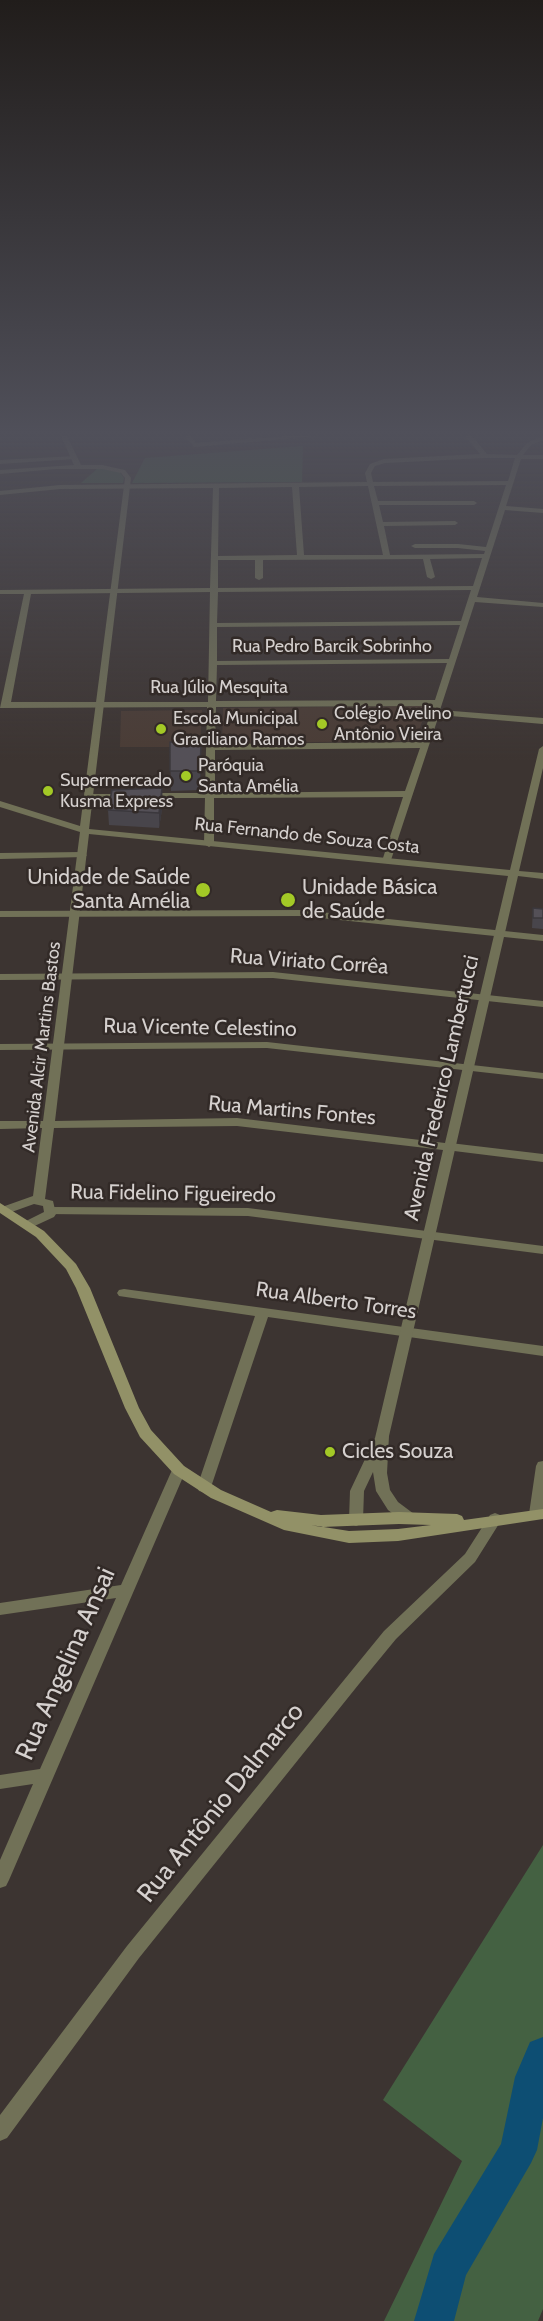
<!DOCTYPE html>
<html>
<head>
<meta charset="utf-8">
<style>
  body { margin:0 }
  canvas { display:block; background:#3c3431 }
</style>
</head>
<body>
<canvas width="543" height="2321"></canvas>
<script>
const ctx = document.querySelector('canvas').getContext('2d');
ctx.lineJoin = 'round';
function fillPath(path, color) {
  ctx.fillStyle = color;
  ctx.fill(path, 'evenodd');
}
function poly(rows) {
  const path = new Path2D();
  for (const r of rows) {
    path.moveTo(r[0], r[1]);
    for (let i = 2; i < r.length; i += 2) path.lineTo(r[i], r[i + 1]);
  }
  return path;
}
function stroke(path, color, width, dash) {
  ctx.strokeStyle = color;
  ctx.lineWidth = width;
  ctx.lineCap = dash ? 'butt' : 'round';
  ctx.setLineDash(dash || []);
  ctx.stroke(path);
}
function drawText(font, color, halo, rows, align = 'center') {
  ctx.font = font + ' Cabin,sans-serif';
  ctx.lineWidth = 5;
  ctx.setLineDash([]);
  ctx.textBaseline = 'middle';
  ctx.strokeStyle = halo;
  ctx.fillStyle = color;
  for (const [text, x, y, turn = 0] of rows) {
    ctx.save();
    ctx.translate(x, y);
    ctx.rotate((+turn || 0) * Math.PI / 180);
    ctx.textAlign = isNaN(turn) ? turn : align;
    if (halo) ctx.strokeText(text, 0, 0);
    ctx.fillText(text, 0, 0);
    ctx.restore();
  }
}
fillPath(poly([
  [428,706,415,741,222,743,223,708],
  [202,710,200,747,120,747,121,711]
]), '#4a3c35');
fillPath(poly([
  [303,446,302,482,132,483,145,458],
  [98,468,120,472,124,478,123,483,81,483],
  [543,1845,543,2309,538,2321,384,2321,462,2161,383,2100]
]), '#446142');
fillPath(poly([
  [543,2037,543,2118,537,2150,531,2163,466,2275,454,2321,414,2321,434,2254,501,2144,515,2077,530,2042,543,2037]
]), '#0d4e73');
fillPath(poly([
  [185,436,191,436,196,443,286,436,320,436,194,447,185,436],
  [465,436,472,436,487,454,517,455,527,443,543,436,543,440,531,445,523,455,543,455,543,459,521,459,506,506,543,509,543,513,505,510,477,597,543,603,543,607,475,602,440,710,543,718,543,724,439,715,390,863,384,863,382,861,403,797,214,798,214,844,209,847,204,844,205,798,146,798,144,796,149,793,205,793,207,707,0,708,24,594,0,594,0,590,210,588,213,488,60,489,0,495,0,491,60,485,367,482,365,473,370,464,384,459,480,454,465,436],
  [485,458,515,458,508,481,373,482,371,473,375,466,385,463,485,458],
  [506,485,486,547,458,544,415,544,411,546,415,548,458,548,485,551,484,554,390,555,384,526,455,525,458,523,455,521,383,522,379,505,474,505,477,503,474,501,378,501,374,486,506,485],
  [368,486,383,555,304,555,299,487,368,486],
  [292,487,297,555,218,556,219,488,292,487],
  [482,558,473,586,218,588,218,560,255,560,255,578,259,580,263,578,263,560,423,559,427,577,431,579,435,577,430,559,482,558],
  [471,590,461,621,217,623,218,592,471,590],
  [210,592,208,702,11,702,31,594,210,592],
  [460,625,449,659,217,661,217,627,460,625],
  [447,663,435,700,216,701,217,665,447,663],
  [433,706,421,742,215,744,216,707,433,706],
  [420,748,405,791,215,793,215,750,420,748],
  [76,456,77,457,74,459,0,464,0,460,76,456],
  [89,794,126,794,131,797,126,800,86,799,84,797,89,794],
  [82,852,87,855,85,857,0,859,0,853,82,852],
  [301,910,543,935,543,941,301,916,0,917,0,911,301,910],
  [273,972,543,1001,543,1007,273,978,0,980,0,974,273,972],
  [267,1042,543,1073,543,1079,267,1048,0,1050,0,1044,267,1042],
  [450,1143,543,1154,543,1162,446,1150,444,1147,450,1143],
  [51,1207,248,1208,543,1246,543,1254,248,1216,47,1214,45,1211,51,1207],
  [124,1289,543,1346,543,1356,268,1317,211,1487,209,1491,204,1492,199,1491,197,1487,255,1316,119,1296,117,1293,119,1290,124,1289],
  [543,1461,543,1515,541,1518,536,1519,531,1518,529,1514,536,1466,538,1462,543,1461],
  [179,1465,184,1466,186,1470,9,1880,6,1886,0,1888,0,1860,33,1784,0,1789,0,1775,40,1769,116,1598,0,1615,0,1603,121,1585,172,1470,174,1466,179,1465],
  [495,1513,500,1515,502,1519,475,1562,396,1639,359,1684,139,1958,7,2138,0,2141,0,2115,127,1946,384,1631,465,1554,490,1515,495,1513]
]), '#717157');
fillPath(poly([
  [61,436,67,436,81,465,102,465,125,470,131,478,89,829,510,870,539,749,543,746,543,768,519,871,543,873,543,879,518,876,389,1436,387,1473,390,1490,398,1502,414,1514,416,1518,414,1522,409,1524,404,1522,388,1510,376,1491,373,1472,364,1491,363,1520,361,1524,356,1526,351,1524,349,1520,350,1491,375,1438,443,1150,237,1126,54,1128,45,1199,53,1201,56,1214,54,1217,28,1229,24,1228,22,1225,24,1222,44,1212,43,1206,34,1204,6,1214,0,1210,2,1207,33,1196,42,1128,0,1129,0,1121,43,1121,80,832,0,807,0,801,80,826,125,478,121,473,102,469,56,469,0,474,0,470,74,465,61,436],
  [89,834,508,876,445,1143,237,1118,55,1121,89,834]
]), '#717157');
fillPath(poly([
  [0,1203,44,1231,76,1264,90,1288,139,1408,151,1430,184,1466,221,1490,271,1512,277,1510,321,1515,399,1512,457,1514,462,1516,464,1520,543,1509,543,1519,398,1541,349,1543,284,1530,211,1498,174,1474,140,1437,125,1408,76,1288,66,1269,36,1237,0,1213,0,1203],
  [399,1524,431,1525,398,1529,349,1531,311,1525,321,1527,399,1524]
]), '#929167');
fillPath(poly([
  [170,742,201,743,200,790,171,791],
  [163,803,159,828,109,825,108,810],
  [533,908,543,909,543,929,532,928]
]), '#48454b');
fillPath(poly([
  [201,743,201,762,200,790,200,771],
  [162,788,163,803,159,828,159,813]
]), '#3b383d');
const building = poly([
  [170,742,201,743,200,771,170,771,170,742],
  [162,788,159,813,108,810,112,790,162,788],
  [533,908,543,909,543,918,533,918,533,908]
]);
fillPath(building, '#545057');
stroke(building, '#3b383d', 1.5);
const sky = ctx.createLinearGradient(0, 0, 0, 761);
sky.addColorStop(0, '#211d1b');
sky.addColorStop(0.57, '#50505a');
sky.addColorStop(1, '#50505a00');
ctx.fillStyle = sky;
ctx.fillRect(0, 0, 543, 761);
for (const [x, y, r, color] of [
  [322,724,6,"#a3c926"],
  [161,729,6,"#a3c926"],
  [186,776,6,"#a3c926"],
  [48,791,6,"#a3c926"],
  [203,890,8,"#a3c926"],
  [288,900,8,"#a3c926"],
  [330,1452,6,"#a3c926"]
]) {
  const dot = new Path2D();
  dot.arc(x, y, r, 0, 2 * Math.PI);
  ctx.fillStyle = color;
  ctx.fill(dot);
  stroke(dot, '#322a27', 2);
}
drawText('18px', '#d5d0ce', '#322a27', [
  ["Rua Pedro Barcik Sobrinho",332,647],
  ["Rua Júlio Mesquita",219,688],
  ["Rua Fernando de Souza Costa",307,836,6],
  ["Avenida Alcir Martins Bastos",42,1047,-83]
]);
drawText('18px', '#d5d0ce', '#322a27', [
  ["Colégio Avelino",334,714],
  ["Antônio Vieira",334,735],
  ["Escola Municipal",173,719],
  ["Graciliano Ramos",173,740],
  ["Paróquia",198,766],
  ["Santa Amélia",198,787],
  ["Supermercado",60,781],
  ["Kusma Express",60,802]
], 'left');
drawText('21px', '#d5d0ce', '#322a27', [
  ["Unidade de Saúde",190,878,"right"],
  ["Santa Amélia",190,902,"right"],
  ["Unidade Básica",302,888],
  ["de Saúde",302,912],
  ["Cicles Souza",342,1452]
], 'left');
drawText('21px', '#d5d0ce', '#322a27', [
  ["Rua Viriato Corrêa",309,962,4],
  ["Rua Vicente Celestino",200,1028,1],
  ["Avenida Frederico Lambertucci",442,1088,-77],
  ["Rua Martins Fontes",292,1111,5],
  ["Rua Fidelino Figueiredo",173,1194,1],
  ["Rua Alberto Torres",336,1301,8]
]);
drawText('26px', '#d5d0ce', '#322a27', [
  ["Rua Angelina Ansai",66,1664,-66],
  ["Rua Antônio Dalmarco",221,1803,-51]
]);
</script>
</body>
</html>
